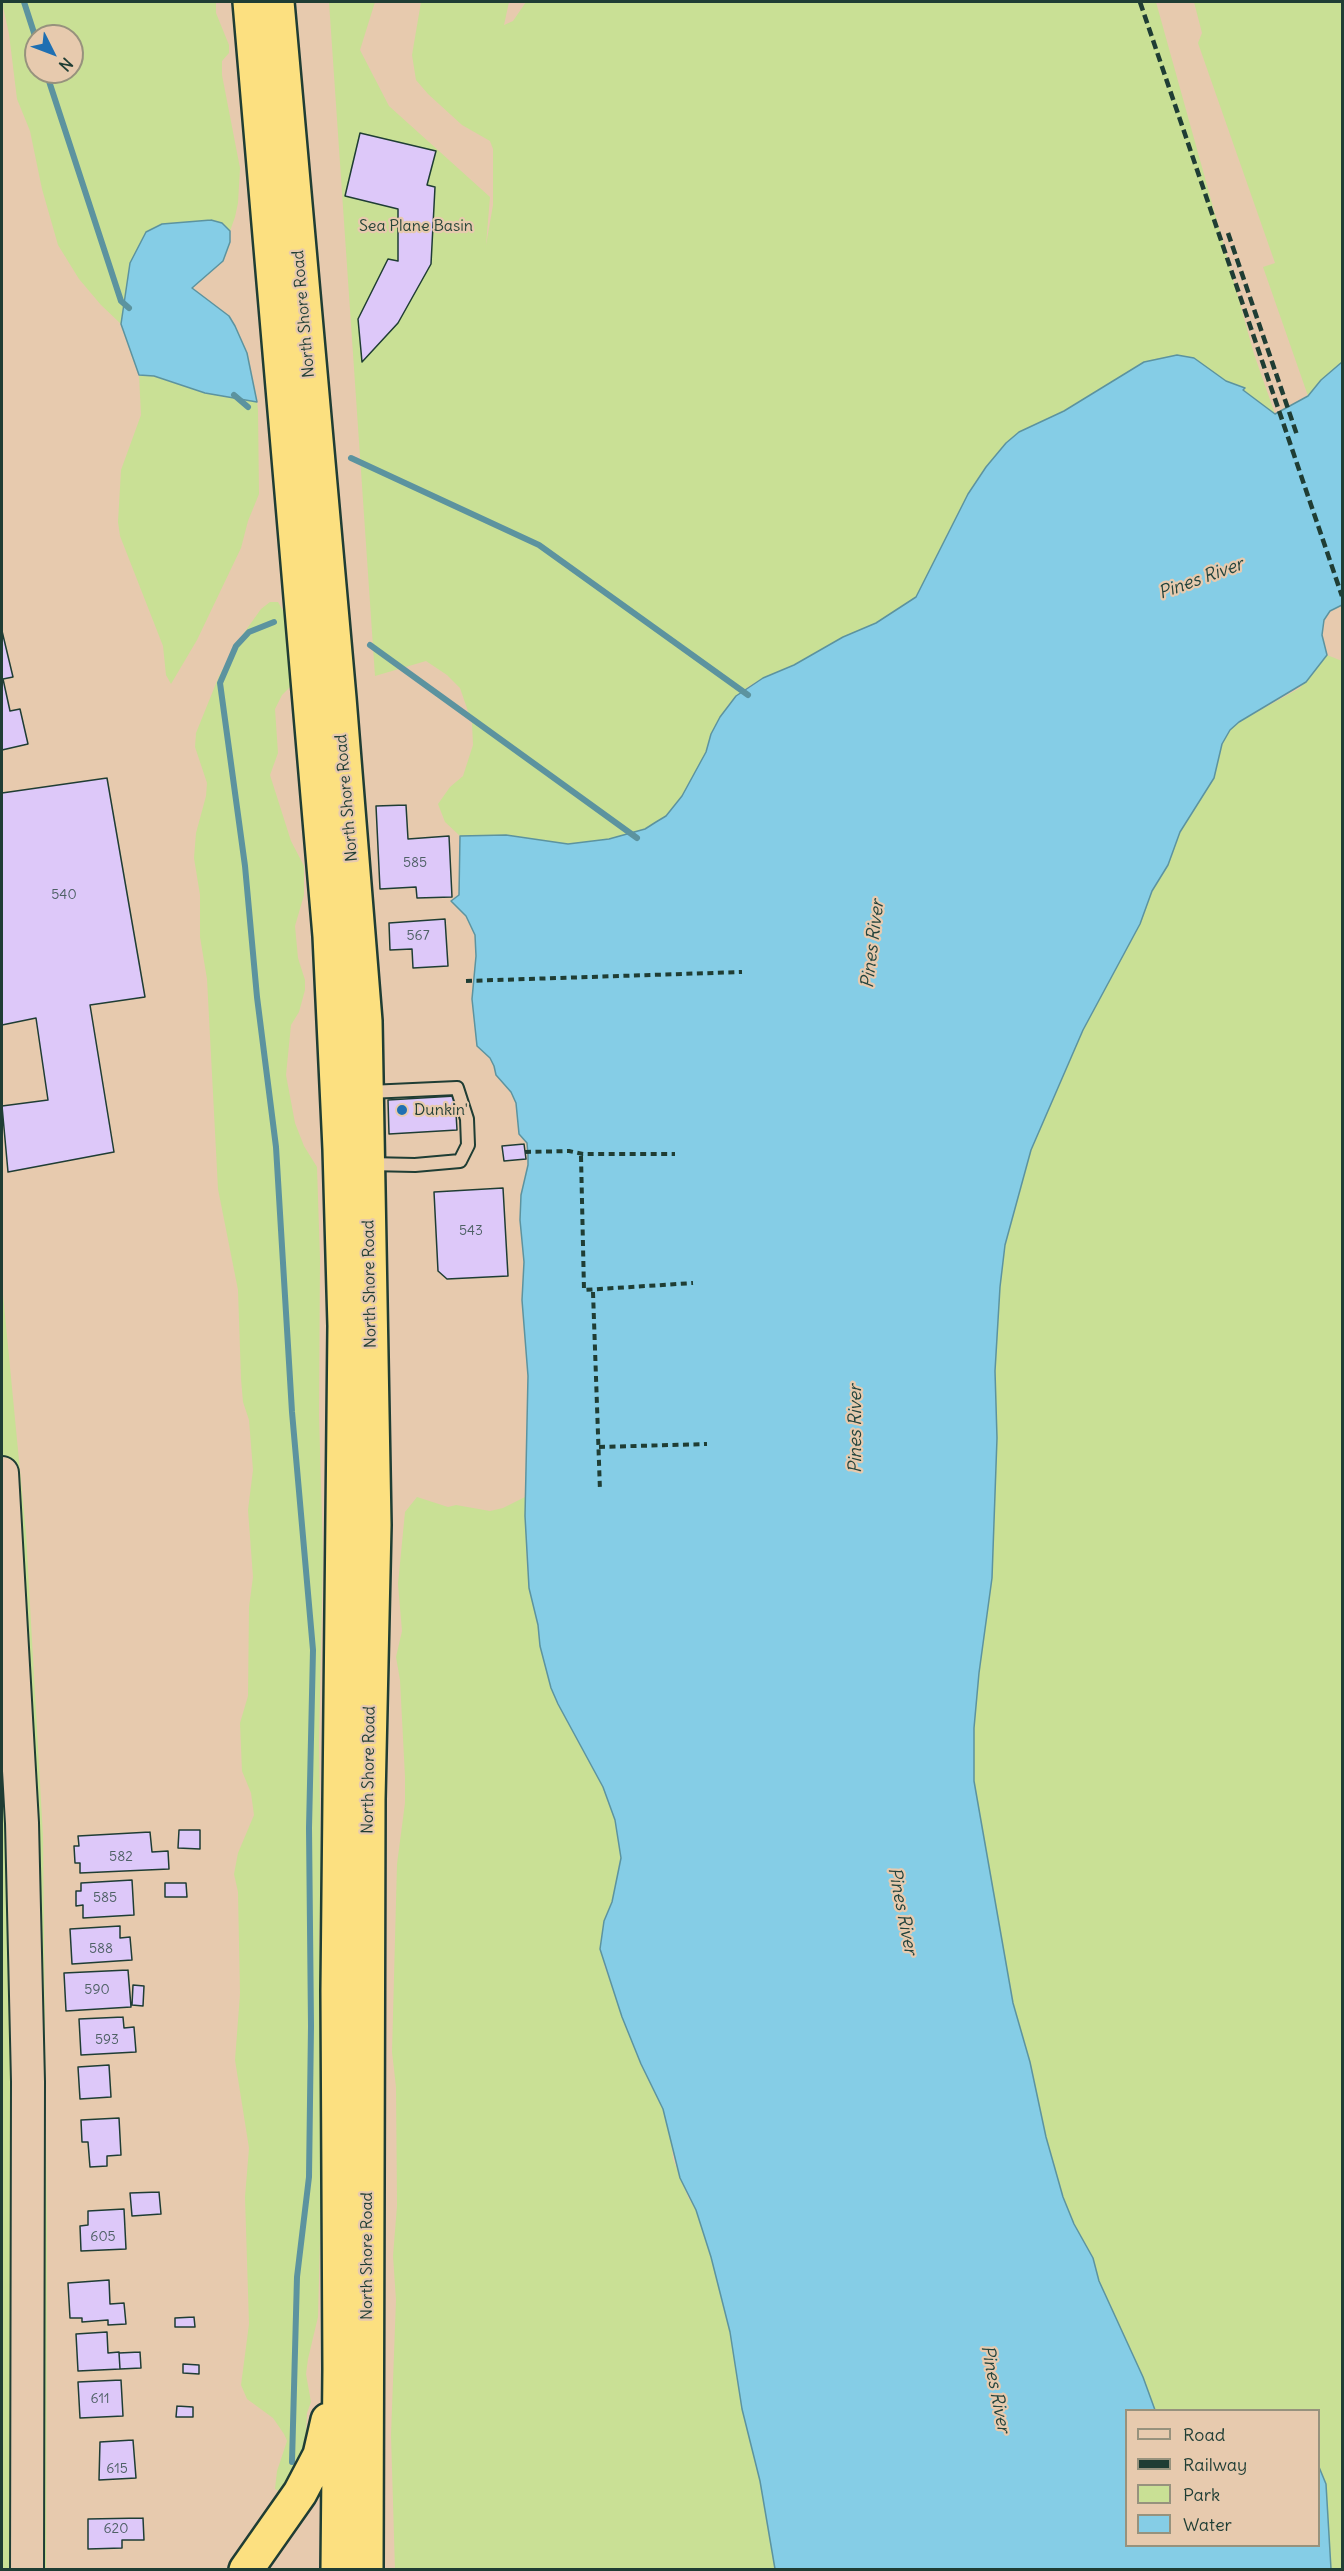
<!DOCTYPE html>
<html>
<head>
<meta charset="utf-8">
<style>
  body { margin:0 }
  #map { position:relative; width:1344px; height:2571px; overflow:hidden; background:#e7caae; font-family:Delius,sans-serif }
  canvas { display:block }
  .frame { position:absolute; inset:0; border:3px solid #1f3d34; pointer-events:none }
  .legend { position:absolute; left:1125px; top:2409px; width:195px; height:138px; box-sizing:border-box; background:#e7caae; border:2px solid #97927d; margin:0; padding:8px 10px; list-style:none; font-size:18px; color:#1f3d34 }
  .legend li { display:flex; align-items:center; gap:12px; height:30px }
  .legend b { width:30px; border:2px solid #97927d }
  .north { position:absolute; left:24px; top:24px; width:60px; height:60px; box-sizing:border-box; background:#e7caae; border:2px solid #97927d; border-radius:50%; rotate:132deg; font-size:16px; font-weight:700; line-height:24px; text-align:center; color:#1f3d34 }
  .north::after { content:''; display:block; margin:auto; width:21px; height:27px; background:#1f6fb2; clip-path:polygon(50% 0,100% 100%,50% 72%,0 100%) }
</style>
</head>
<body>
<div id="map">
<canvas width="1344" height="2571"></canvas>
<div class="frame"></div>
<ul class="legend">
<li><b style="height:8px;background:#e7caae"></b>Road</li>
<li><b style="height:8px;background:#1f3d34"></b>Railway</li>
<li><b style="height:16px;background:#c9e095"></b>Park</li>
<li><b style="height:16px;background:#85cde6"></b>Water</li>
</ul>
<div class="north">N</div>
</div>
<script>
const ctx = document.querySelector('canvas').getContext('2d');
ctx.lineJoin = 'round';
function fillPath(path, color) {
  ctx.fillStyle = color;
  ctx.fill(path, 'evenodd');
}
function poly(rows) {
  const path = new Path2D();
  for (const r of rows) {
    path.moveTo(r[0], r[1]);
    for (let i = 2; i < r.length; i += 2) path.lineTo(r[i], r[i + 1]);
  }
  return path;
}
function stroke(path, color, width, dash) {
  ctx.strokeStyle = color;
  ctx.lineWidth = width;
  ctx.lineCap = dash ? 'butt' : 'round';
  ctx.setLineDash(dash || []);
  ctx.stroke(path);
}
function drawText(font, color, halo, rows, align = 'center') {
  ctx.font = font + ' Delius,sans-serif';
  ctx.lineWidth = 4.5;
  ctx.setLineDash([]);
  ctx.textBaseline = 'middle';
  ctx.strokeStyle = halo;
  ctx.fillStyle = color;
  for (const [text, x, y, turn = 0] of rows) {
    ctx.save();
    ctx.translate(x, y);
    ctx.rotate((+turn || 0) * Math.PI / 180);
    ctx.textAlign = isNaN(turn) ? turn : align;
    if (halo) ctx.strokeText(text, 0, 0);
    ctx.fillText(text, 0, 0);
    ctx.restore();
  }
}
fillPath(poly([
  [2,2,216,2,216,13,229,45,229,53,222,61,222,75,240,168,238,203,235,217,230,231,222,223,211,220,162,224,130,263,121,324,101,305,79,279,58,245,42,189,30,131,17,99,9,34],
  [36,36,72,36,72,72,36,72],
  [329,2,375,2,360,50,389,106,490,197,486,245,493,205,493,149,490,141,462,125,428,94,416,80,412,55,421,2,509,2,504,25,513,21,526,2,1156,2,1254,354,1275,414,1167,357,1144,362,1064,411,1019,432,1006,443,986,467,968,494,916,597,876,623,843,637,794,665,763,678,749,686,728,705,711,734,706,752,700,766,682,796,666,816,645,829,633,833,609,839,568,844,506,835,460,836,445,822,438,804,450,787,463,776,473,745,472,723,460,688,447,675,426,661,375,676],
  [1194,2,1342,2,1342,362,1321,380,1308,396,1263,267,1275,263,1198,43,1202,33],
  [139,375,154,376,205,393,257,402,258,410,259,494,248,521,241,548,197,640,171,684,166,675,163,646,120,536,118,522,121,470,141,415],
  [270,602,278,602,285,614,290,629,292,685,282,695,275,709,278,753,270,775,291,841,304,866,304,895,295,926,298,958,305,980,305,990,299,1012,291,1025,286,1075,295,1123,304,1146,317,1167,320,1259,319,1415,323,1554,319,1743,321,1873,319,1945,324,1963,319,2011,323,2125,318,2317,308,2359,306,2374,311,2402,307,2413,305,2451,283,2493,275,2489,277,2471,287,2441,284,2434,273,2418,247,2399,241,2385,249,2324,245,2197,249,2148,235,2060,240,1994,238,1892,234,1874,238,1853,254,1815,251,1793,242,1771,240,1723,248,1696,249,1607,253,1577,248,1510,253,1470,249,1420,243,1402,241,1379,238,1290,218,1189,207,979,200,937,200,895,194,858,196,833,206,796,207,783,195,747,196,733,219,676,241,637,261,609],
  [1327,655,1342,661,1342,2569,1331,2569,1326,2484,1319,2467,1318,2410,1155,2410,1143,2377,1099,2281,1093,2258,1074,2224,1063,2197,1046,2137,1030,2062,1013,2003,974,1781,974,1728,979,1673,992,1578,997,1438,995,1371,1000,1287,1005,1245,1031,1150,1083,1030,1140,924,1152,891,1168,865,1180,832,1214,778,1222,744,1230,730,1239,722,1300,688],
  [2,1284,26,1533,43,1836,47,2231,46,2570,2,2569],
  [417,1497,448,1507,456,1505,490,1511,503,1508,525,1497,527,1568,538,1625,540,1647,558,1704,603,1787,615,1820,621,1846,622,1858,612,1902,604,1921,604,1965,641,2064,663,2109,670,2128,673,2159,688,2197,696,2210,711,2257,730,2333,742,2409,760,2481,775,2569,395,2570,391,2435,396,2300,393,2256,397,2206,396,2087,392,2052,397,1864,405,1803,405,1777,400,1680,396,1657,402,1631,398,1584,405,1512]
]), '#c9e095');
const water = poly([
  [211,220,222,223,230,231,230,242,223,261,192,288,229,316,235,326,247,353,257,402,205,393,154,376,139,375,121,324,130,263,146,232,162,224,211,220],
  [1177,355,1194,358,1226,381,1245,388,1243,390,1275,414,1308,396,1321,380,1342,362,1342,605,1330,611,1324,620,1322,635,1327,655,1306,682,1239,722,1230,730,1222,744,1214,778,1180,832,1168,865,1152,891,1140,924,1083,1030,1031,1150,1005,1245,1000,1287,995,1371,997,1438,992,1578,979,1673,974,1728,974,1781,1013,2003,1030,2062,1046,2137,1063,2197,1074,2224,1093,2258,1099,2281,1143,2377,1155,2410,1126,2410,1126,2546,1318,2546,1319,2467,1326,2484,1331,2569,775,2569,760,2481,742,2409,730,2332,711,2257,696,2210,680,2178,663,2109,641,2064,622,2017,600,1949,604,1921,612,1902,621,1858,615,1820,603,1787,558,1704,551,1688,540,1646,538,1625,529,1588,525,1516,528,1376,522,1300,524,1262,520,1220,521,1195,528,1165,528,1155,527,1143,519,1134,516,1103,511,1092,496,1075,494,1066,490,1058,477,1046,472,999,476,956,475,935,466,916,451,901,459,895,460,836,506,835,568,844,609,839,645,829,656,822,666,816,682,796,706,752,711,734,720,717,736,696,763,678,794,665,843,637,876,623,916,597,968,494,986,467,1006,443,1019,432,1064,411,1144,362,1177,355]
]);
fillPath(water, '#85cde6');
stroke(water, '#5c939f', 1.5);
stroke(poly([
  [24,2,36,39],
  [46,72,121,301,129,308],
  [234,395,248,407],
  [351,458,539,545,748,695],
  [274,622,249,632,236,646,220,683,245,866,257,997,276,1147,292,1412,313,1650,309,1828,311,2026,309,2177,297,2277,292,2462],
  [370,645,637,838]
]), '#5c939f', 6);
const building = poly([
  [360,133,436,151,427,185,435,187,431,264,398,323,362,362,358,319,388,259,398,261,398,209,345,196,360,133],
  [2,631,13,677,3,679,10,711,20,709,28,744,2,750,2,631],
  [107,778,145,997,90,1005,114,1152,8,1172,2,1106,48,1100,36,1018,2,1025,2,793,107,778],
  [406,805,408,839,449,836,452,897,417,898,416,887,380,889,376,806,406,805],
  [445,919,448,966,413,968,412,949,390,950,389,923,445,919],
  [455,1096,457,1130,389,1134,388,1100,455,1096],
  [524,1144,526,1159,504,1161,502,1146,524,1144],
  [503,1188,508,1276,447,1279,438,1271,434,1192,503,1188],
  [179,1830,200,1830,200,1849,178,1848,179,1830],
  [150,1832,152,1852,168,1851,169,1869,80,1873,80,1863,75,1863,74,1846,79,1846,78,1836,150,1832],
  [132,1880,134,1915,83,1918,83,1905,76,1906,76,1891,81,1891,81,1883,132,1880],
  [165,1883,186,1883,187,1897,165,1897,165,1883],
  [120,1926,120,1938,130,1937,132,1960,72,1964,70,1929,120,1926],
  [128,1970,131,2007,66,2011,64,1973,128,1970],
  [133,1985,144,1986,143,2006,132,2005,133,1985],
  [123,2017,124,2028,134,2027,136,2052,81,2055,79,2019,123,2017],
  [109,2065,111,2097,80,2099,78,2067,109,2065],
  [119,2118,121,2155,107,2156,107,2166,90,2167,88,2142,82,2142,81,2120,119,2118],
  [159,2192,161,2214,132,2216,130,2193,159,2192],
  [124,2209,126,2249,81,2251,80,2226,88,2225,88,2211,124,2209],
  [109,2280,110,2304,124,2303,126,2324,108,2325,108,2320,82,2322,82,2318,70,2318,68,2283,109,2280],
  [194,2317,195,2327,175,2327,175,2318,194,2317],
  [107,2332,108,2353,119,2352,120,2369,78,2371,76,2334,107,2332],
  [140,2352,141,2368,120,2369,119,2353,140,2352],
  [183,2364,199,2365,199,2374,183,2373,183,2364],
  [121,2380,123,2416,80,2418,78,2382,121,2380],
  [177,2406,193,2407,193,2417,176,2417,177,2406],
  [133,2440,136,2478,99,2480,100,2442,133,2440],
  [143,2518,144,2540,122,2540,122,2548,88,2549,88,2519,143,2518]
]);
fillPath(building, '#ddc8f9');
stroke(building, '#1f3d34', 1.5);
const lane = poly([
  [369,1092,457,1088,467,1119,468,1145,460,1161,415,1165,369,1164]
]);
const secondary = poly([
  [2,1473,22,1823,28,2082,27,2570]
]);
const highway = poly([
  [250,2,330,936,340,1149,345,1326,338,1990,340,2369,338,2570],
  [277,2,339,698,365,1021,374,1525,368,1799,366,2570],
  [246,2570,300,2493,320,2455,328,2420]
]);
stroke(lane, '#1f3d34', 16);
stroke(secondary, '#1f3d34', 36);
stroke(highway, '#1f3d34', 38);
stroke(poly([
  [466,981,742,972],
  [525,1152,569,1151,583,1154,675,1154],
  [581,1156,584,1290,693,1283],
  [593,1292,600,1491],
  [599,1447,707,1444]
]), '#1f3d34', 4, [6, 4.5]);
stroke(lane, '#e7caae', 12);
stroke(secondary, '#e7caae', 32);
stroke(highway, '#fce080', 33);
stroke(poly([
  [1140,2,1342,596],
  [1228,233,1297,435]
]), '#1f3d34', 4.5, [9, 4.5]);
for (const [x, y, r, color] of [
  [402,1110,6,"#1f6fb2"]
]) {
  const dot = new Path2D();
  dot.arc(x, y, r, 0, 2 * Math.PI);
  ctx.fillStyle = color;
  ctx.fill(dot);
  stroke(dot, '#e7caae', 2);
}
drawText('14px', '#4e6065', null, [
  ["585",415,863],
  ["540",64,895],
  ["567",418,936],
  ["543",471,1231],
  ["582",121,1857],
  ["585",105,1898],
  ["588",101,1949],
  ["590",97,1990],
  ["593",107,2040],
  ["605",103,2237],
  ["611",100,2399],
  ["615",117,2469],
  ["620",116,2529]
]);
drawText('16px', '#284539', '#e7caae', [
  ["Sea Plane Basin",416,226]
]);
drawText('16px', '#1f3d34', '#e7caae', [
  ["North Shore Road",304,314,-95],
  ["North Shore Road",347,798,-95],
  ["North Shore Road",370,1284,-91],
  ["North Shore Road",369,1770,-89],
  ["North Shore Road",367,2256,-90]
]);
drawText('16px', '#1f3d34', '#e7caae', [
  ["Dunkin'",414,1110]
], 'left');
drawText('italic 18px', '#24443d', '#e7caae', [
  ["Pines River",1201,579,-20],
  ["Pines River",873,944,-83],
  ["Pines River",856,1429,-90],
  ["Pines River",902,1911,79],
  ["Pines River",995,2389,79]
]);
</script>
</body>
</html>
